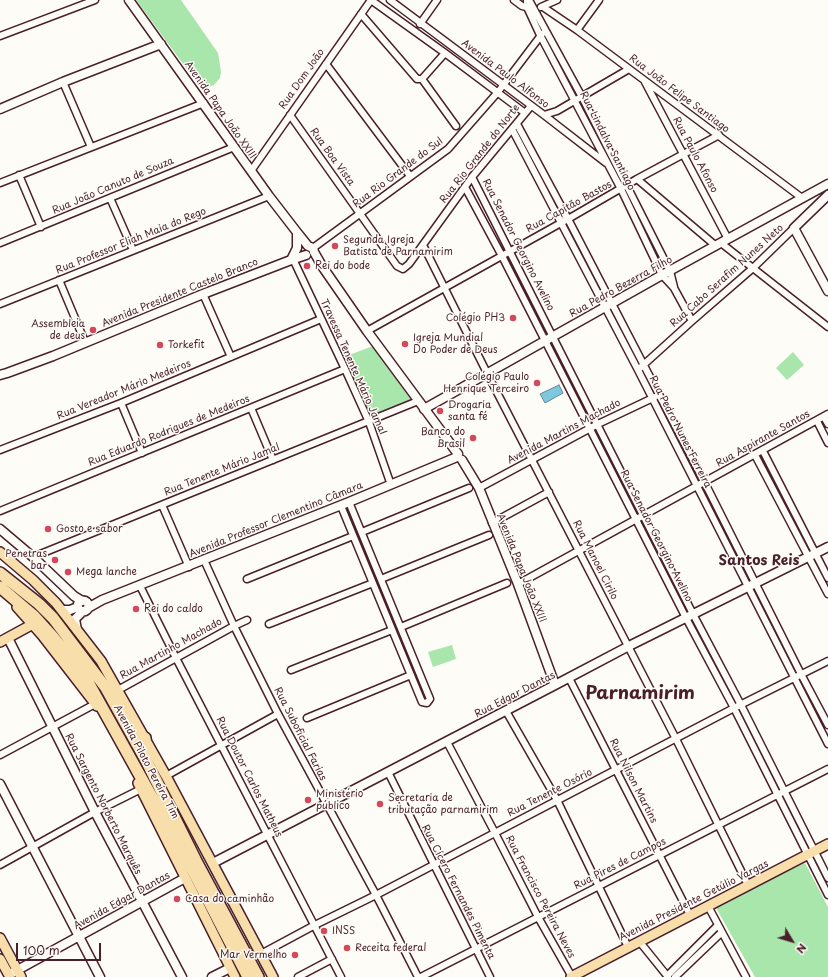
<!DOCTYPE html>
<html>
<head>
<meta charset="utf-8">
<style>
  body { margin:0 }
  #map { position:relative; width:828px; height:977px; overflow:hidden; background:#fdfcf7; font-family:"Playpen Sans",sans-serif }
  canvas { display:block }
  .north { position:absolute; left:772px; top:921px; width:40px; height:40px; -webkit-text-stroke:3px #fdfcf7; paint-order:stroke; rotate:128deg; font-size:11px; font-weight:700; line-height:16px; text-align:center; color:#4a1f2b }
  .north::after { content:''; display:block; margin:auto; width:14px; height:18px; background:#4a1f2b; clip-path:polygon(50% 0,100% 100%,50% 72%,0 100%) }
  .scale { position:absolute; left:16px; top:943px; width:85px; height:18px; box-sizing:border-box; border:2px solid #4a1f2b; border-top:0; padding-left:5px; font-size:12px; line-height:14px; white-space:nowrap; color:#4a1f2b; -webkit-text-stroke:3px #fdfcf7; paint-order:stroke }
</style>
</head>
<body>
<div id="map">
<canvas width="828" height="977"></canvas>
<div class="north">N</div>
<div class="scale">100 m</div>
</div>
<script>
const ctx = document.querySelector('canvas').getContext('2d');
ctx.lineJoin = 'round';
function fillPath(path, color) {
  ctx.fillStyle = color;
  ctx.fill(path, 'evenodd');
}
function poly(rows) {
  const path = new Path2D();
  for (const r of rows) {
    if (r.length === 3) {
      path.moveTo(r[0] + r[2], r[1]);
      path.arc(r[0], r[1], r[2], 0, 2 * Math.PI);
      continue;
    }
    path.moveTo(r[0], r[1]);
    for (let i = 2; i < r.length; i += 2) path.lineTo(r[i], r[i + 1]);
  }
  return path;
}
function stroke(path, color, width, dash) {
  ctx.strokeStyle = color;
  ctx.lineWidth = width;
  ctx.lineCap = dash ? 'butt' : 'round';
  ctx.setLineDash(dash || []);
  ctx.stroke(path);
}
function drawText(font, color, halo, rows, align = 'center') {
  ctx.font = font + ' "Playpen Sans",sans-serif';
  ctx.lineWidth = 3;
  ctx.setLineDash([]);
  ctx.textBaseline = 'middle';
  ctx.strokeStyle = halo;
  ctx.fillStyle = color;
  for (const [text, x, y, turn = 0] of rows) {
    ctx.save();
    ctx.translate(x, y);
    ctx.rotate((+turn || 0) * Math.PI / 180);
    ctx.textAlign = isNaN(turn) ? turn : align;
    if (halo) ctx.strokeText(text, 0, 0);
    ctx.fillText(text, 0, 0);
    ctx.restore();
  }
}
fillPath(poly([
  [136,0,181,0,218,53,221,72,220,78,214,85,203,89,200,87],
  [373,346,411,400,369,417,344,357],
  [793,352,804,365,787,380,776,368],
  [452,645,456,659,433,667,428,652],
  [805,863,828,907,828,977,755,977,715,906,764,880,765,882]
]), '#a9e6ac');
const water = poly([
  [559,385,563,393,545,403,540,394,559,385]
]);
fillPath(water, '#7dc8dd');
stroke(water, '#698496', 1);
const street = poly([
  [371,0,445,53,525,113],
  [390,0,544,115,606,163],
  [514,0,522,6,530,8],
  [527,0,527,7,540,35,621,189,662,275,674,288,692,321],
  [529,0,582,97,670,271,674,287],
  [541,7,557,0],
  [543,7,577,30,802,198],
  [361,14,417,79,422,79,445,53],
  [420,24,437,0],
  [577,30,599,0],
  [0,36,95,0],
  [326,64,410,176],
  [422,79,456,126],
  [63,82,91,147],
  [645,82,728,239],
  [290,115,397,266,403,269,409,264,472,177,531,106],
  [544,115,557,111,629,69],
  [517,124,568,219,705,483,801,674,828,725],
  [512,129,638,370,828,744],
  [251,171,371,0],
  [19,175,41,227],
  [472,177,693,614,741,705,828,878],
  [637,179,716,246],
  [0,183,204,103],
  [465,187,502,256,686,618,734,708,828,895],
  [110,198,133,250],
  [0,243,234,147],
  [721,243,828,327],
  [423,245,487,373,676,739,748,885],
  [313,248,448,149,498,92,542,34],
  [293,259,345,369,369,422,391,485],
  [59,280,85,342],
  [203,294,231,357],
  [0,304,269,196],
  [367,331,568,219,637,179,719,135],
  [640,368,692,321,753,268,794,228],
  [121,403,142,453],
  [251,408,273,460],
  [824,417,828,424],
  [817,421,828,443],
  [0,450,121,403,321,319],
  [763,451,828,578],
  [755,455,828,594],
  [479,488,598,424,655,397],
  [162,505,189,567],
  [341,506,422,702,427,703,430,699,349,502],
  [0,511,345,369],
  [492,523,549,492],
  [362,532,469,488],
  [33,557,418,401],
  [204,560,234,626,278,714,376,895,418,977],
  [247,579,353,536],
  [381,579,489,535],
  [518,584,828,414],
  [140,586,176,658,341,977],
  [269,624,373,583],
  [401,627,507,583],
  [291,670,392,630],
  [569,678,690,915],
  [118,690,234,626,247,620],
  [506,711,557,800,628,947],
  [307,718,411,675],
  [447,742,495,833,538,917,572,977],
  [0,755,95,704],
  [388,772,490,977],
  [166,776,278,714],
  [0,865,95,812,141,789],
  [708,906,746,977],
  [639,941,668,977],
  [261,954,315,925,376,895,734,708,828,661],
  [667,976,718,925],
  [298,977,332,959],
  [421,977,828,769],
  [675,977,722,932]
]);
const secondary = poly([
  [129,0,269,196,296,231,308,246,313,248,314,252,322,266,367,331,458,454],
  [0,109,63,82,161,44],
  [828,195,794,228,828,291],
  [291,260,297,248,297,234],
  [0,375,7,373,53,356,203,294,291,260,306,255],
  [424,409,662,275,828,184],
  [462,460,479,488,518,584,555,685],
  [0,529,33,557,74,596,82,601],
  [83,606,5.5],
  [88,608,102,600,349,502,457,457],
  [62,610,70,610,78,607],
  [77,630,75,619,83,611],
  [8,638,95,812,182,977],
  [0,784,100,977],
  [213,863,555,685,629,646,828,547],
  [12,973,185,878],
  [212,977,230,968]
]);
const primary = poly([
  [0,552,33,580,56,603,101,661,166,776,273,977],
  [17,607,42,635,97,706],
  [0,642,33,624],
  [138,783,235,977],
  [0,938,21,977],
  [0,959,10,977],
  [571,977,828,844]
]);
const highway = poly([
  [0,573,39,604,53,618,106,688,147,762,196,861,258,977],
  [0,587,34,616,53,637,83,673,194,873,248,977],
  [145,738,147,757]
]);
stroke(street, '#4a1f2b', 9);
stroke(secondary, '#4a1f2b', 11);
stroke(primary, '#4a1f2b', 12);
stroke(highway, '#4a1f2b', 14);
stroke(street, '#fdfcf7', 6);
stroke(secondary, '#fdfcf7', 8);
stroke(primary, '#f8deab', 9);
stroke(highway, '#f8deab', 11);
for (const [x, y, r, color] of [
  [335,246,4,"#d1495b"],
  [307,266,4,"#d1495b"],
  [513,318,4,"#d1495b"],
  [93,330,4,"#d1495b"],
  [405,344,4,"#d1495b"],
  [160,345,4,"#d1495b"],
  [537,383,4,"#d1495b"],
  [440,411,4,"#d1495b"],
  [473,438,4,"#d1495b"],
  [48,529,4,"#d1495b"],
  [55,560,4,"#d1495b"],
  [68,572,4,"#d1495b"],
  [136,609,4,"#d1495b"],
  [308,800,4,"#d1495b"],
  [380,804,4,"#d1495b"],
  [177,899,4,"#d1495b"],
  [324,931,4,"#d1495b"],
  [347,948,4,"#d1495b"],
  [295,955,4,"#d1495b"]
]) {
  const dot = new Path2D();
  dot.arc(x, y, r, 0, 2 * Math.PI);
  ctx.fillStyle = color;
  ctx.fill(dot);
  stroke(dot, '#fdfcf7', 1.5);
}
drawText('10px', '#4a1f2b', '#fdfcf7', [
  ["Avenida Paulo Alfonso",505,74,37],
  ["Rua Dom João",302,79,-55],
  ["Rua João Felipe Santiago",679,94,37],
  ["Avenida Papa João XXIII",220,110,55],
  ["Rua Lindalva Santiago",607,141,63],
  ["Rua Rio Grande do Norte",480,154,-52],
  ["Rua Paulo Afonso",695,155,62],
  ["Rua Boa Vista",332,157,54],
  ["Rua Rio Grande do Sul",398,173,-37],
  ["Rua João Canuto de Souza",113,186,-23],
  ["Rua Capitão Bastos",569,207,-29],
  ["Rua Professor Eliah Maia do Rego",131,241,-22],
  ["Rua Senador Georgino Avelino",518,245,63],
  ["Rua Cabo Serafim Nunes Neto",727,276,-42],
  ["Rua Pedro Bezerra Filho",621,287,-29],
  ["Avenida Presidente Castelo Branco",180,293,-22],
  ["Travessa Tenente Mário Jamal",353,367,66],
  ["Rua Vereador Mário Medeiros",124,390,-22],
  ["Rua Eduardo Rodrigues de Medeiros",169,431,-22],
  ["Avenida Martins Machado",564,432,-28],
  ["Rua Pedro Nunes Ferreira",680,432,63],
  ["Rua Aspirante Santos",763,439,-29],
  ["Rua Tenente Mário Jamal",222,470,-22],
  ["Avenida Professor Clementino Câmara",276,520,-22],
  ["Rua Senador Georgino Avelino",656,536,63],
  ["Rua Manoel Cirilo",595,560,63],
  ["Avenida Papa João XXIII",521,568,68],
  ["Rua Martinho Machado",171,649,-29],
  ["Rua Edgar Dantas",515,695,-27],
  ["Rua Suboficial Farias",300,734,63],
  ["Avenida Piloto Pereira Tim",146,762,62],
  ["Rua Doutor Carlos Matheus",249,777,63],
  ["Rua Nilson Martins",633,781,63],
  ["Rua Tenente Osório",550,793,-27],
  ["Rua Sargento Norberto Marquês",103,804,63],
  ["Rua Pires de Campos",620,864,-27],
  ["Rua Cícero Fernandes Pimenta",458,892,63],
  ["Rua Francisco Pereira Neves",540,897,62],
  ["Avenida Edgar Dantas",122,901,-29],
  ["Avenida Presidente Getúlio Vargas",694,901,-27]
]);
drawText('10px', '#4a1f2b', '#fdfcf7', [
  ["Segunda Igreja",343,240],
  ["Batista de Parnamirim",343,252],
  ["Rei do bode",315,266],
  ["Colégio PH3",505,318,"right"],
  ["Assembleia",85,324,"right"],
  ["de deus",85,336,"right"],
  ["Igreja Mundial",413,338],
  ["Do Poder de Deus",413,350],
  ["Torkefit",168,345],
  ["Colégio Paulo",529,377,"right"],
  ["Henrique Terceiro",529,389,"right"],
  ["Drogaria",448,405],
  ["santa fé",448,417],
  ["Banco do",465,432,"right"],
  ["Brasil",465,444,"right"],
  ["Gosto e sabor",56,529],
  ["Penetras",47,554,"right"],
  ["bar",47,566,"right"],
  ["Mega lanche",76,572],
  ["Rei do caldo",144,609],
  ["Ministério",316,794],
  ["público",316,806],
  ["Secretaria de",388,798],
  ["tributação parnamirim",388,810],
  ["Casa do caminhão",185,899],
  ["INSS",332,931],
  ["Receita federal",355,948],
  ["Mar Vermelho",287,955,"right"]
], 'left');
drawText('bold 14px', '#4a1f2b', '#fdfcf7', [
  ["Santos Reis",759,561]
]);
drawText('bold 18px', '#4a1f2b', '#fdfcf7', [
  ["Parnamirim",640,694]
]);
</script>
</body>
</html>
